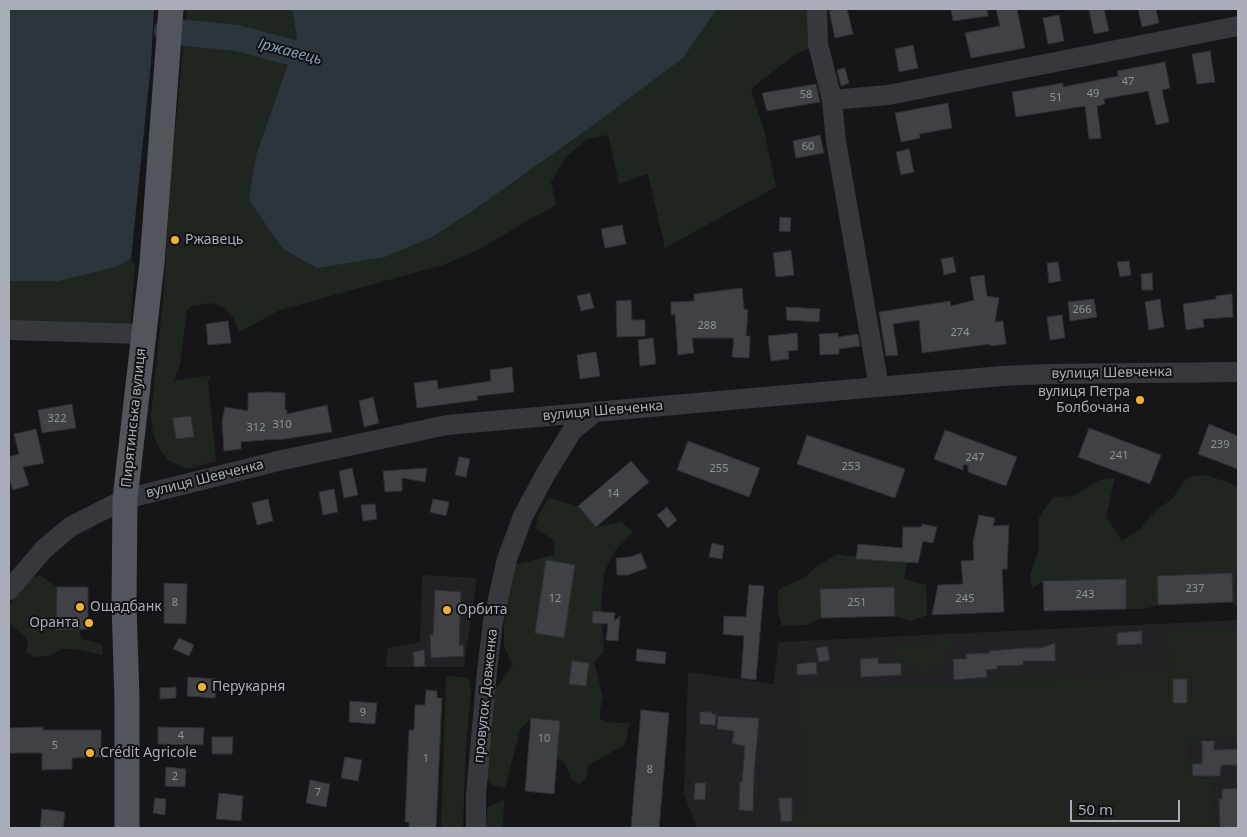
<!DOCTYPE html>
<html>
<head>
<meta charset="utf-8">
<style>
  body { margin:0 }
  #map { position:relative; width:1247px; height:837px; overflow:hidden; background:#161618; font-family:"Noto Sans",sans-serif }
  canvas { display:block }
  .frame { position:absolute; inset:0; border:10px solid #a8adb8; pointer-events:none }
  .scale { position:absolute; left:1070px; top:800px; width:110px; height:22px; box-sizing:border-box; border:2px solid #a8adb8; border-top:0; padding-left:6px; font-size:15px; line-height:18px; white-space:nowrap; color:#a8adb8; -webkit-text-stroke:4px #111113; paint-order:stroke }
</style>
</head>
<body>
<div id="map">
<canvas width="1247" height="837"></canvas>
<div class="frame"></div>
<div class="scale">50 m</div>
</div>
<script>
const ctx = document.querySelector('canvas').getContext('2d');
ctx.lineJoin = 'round';
function fillPath(path, color) {
  ctx.fillStyle = color;
  ctx.fill(path, 'evenodd');
}
function poly(rows) {
  const path = new Path2D();
  for (const r of rows) {
    path.moveTo(r[0], r[1]);
    for (let i = 2; i < r.length; i += 2) path.lineTo(r[i], r[i + 1]);
  }
  return path;
}
function stroke(path, color, width, dash) {
  ctx.strokeStyle = color;
  ctx.lineWidth = width;
  ctx.lineCap = dash ? 'butt' : 'round';
  ctx.setLineDash(dash || []);
  ctx.stroke(path);
}
function drawText(font, color, halo, rows, align = 'center') {
  ctx.font = font + ' "Noto Sans",sans-serif';
  ctx.lineWidth = 4;
  ctx.setLineDash([]);
  ctx.textBaseline = 'middle';
  ctx.strokeStyle = halo;
  ctx.fillStyle = color;
  for (const [text, x, y, turn = 0] of rows) {
    ctx.save();
    ctx.translate(x, y);
    ctx.rotate((+turn || 0) * Math.PI / 180);
    ctx.textAlign = isNaN(turn) ? turn : align;
    if (halo) ctx.strokeText(text, 0, 0);
    ctx.fillText(text, 0, 0);
    ctx.restore();
  }
}
fillPath(poly([
  [422,575,477,578,464,667,385,667,388,648,420,642],
  [1238,620,1238,629,1201,627,1176,629,1176,672,1128,671,1049,681,803,828,697,828,684,794,688,672,773,684,779,642],
  [1189,737,1238,737,1238,828,1212,828,1215,778,1190,777]
]), '#222225');
fillPath(poly([
  [186,9,292,9,297,38,256,155,432,237,468,214,591,127,683,58,717,9,822,9,826,43,797,53,751,89,764,130,776,187,665,248,648,174,619,184,608,135,587,139,564,159,551,182,556,205,525,222,482,248,443,265,280,310,239,332,234,319,225,308,211,303,192,306,187,310,180,364,174,381,212,375,208,381,216,461,187,469,168,460,159,448,153,433,151,415,163,300,171,173,184,37,221,41,228,33,187,26],
  [131,259,135,264,130,329,9,328,9,281,59,281,116,267],
  [1206,475,1238,486,1238,609,1233,602,1232,574,1157,576,1158,605,1144,609,1126,609,1126,579,1043,581,1032,589,1030,575,1039,548,1039,517,1053,497,1074,496,1099,480,1115,478,1106,516,1122,541,1139,530,1157,509,1171,500,1188,477],
  [549,498,578,506,596,527,621,522,633,532,614,552,604,573,601,605,604,652,594,662,603,697,600,709,600,719,612,723,629,723,626,742,623,746,588,765,586,779,579,784,571,779,565,763,557,758,560,721,531,718,520,730,505,788,493,785,486,777,486,757,492,737,494,691,513,665,504,646,504,623,514,565,553,555,555,541,535,528,539,514],
  [837,554,847,556,908,559,904,579,926,585,927,615,911,621,895,616,893,587,820,589,821,618,807,625,782,626,778,611,778,590,805,577,816,567],
  [40,575,57,587,56,630,80,629,81,639,102,644,103,655,75,649,61,649,55,653,46,656,34,657,26,652,28,643,24,636,9,623,9,607,18,588,28,579],
  [1201,627,1238,629,1238,737,1189,737,1190,777,1215,778,1212,828,794,828,794,812,803,815,800,687,1049,681,1128,671,1175,672,1164,636,1176,629],
  [950,639,953,647,946,655,947,664,935,670,921,672,911,663,892,664,890,655,895,646],
  [446,676,463,677,469,679,471,691,466,743,463,828,441,828],
  [504,800,503,828,485,828,488,807]
]), '#1e261f');
fillPath(poly([
  [9,9,154,9,151,63,131,259,116,267,59,281,9,281],
  [292,9,717,9,683,58,591,127,468,214,432,237,385,257,317,268,283,249,249,200,256,155,297,38]
]), '#2c353c');
stroke(poly([
  [167,31,237,38,327,62]
]), '#2c353c', 26);
const building = poly([
  [837,9,847,9,853,34,835,38,829,11,837,9],
  [951,9,987,9,988,16,953,21,951,9],
  [996,9,1017,9,1025,48,971,58,965,33,1000,26,996,9],
  [1096,9,1104,9,1109,31,1094,34,1089,10,1096,9],
  [1138,9,1156,9,1159,23,1142,27,1138,9],
  [1059,15,1064,41,1048,44,1043,18,1059,15],
  [913,45,918,68,899,72,895,49,913,45],
  [1210,51,1215,82,1197,84,1192,54,1210,51],
  [1165,62,1170,88,1162,90,1169,122,1156,125,1148,91,1104,99,1105,104,1097,106,1101,138,1089,139,1085,106,1016,117,1012,92,1063,83,1063,87,1118,76,1117,71,1165,62],
  [845,68,849,83,841,86,837,70,845,68],
  [816,84,820,102,767,111,762,93,816,84],
  [948,103,952,128,919,134,920,138,901,142,895,113,948,103],
  [820,135,824,153,796,158,793,141,820,135],
  [909,149,914,172,901,175,896,152,909,149],
  [780,217,791,218,790,232,779,231,780,217],
  [622,225,626,244,605,248,601,229,622,225],
  [791,250,794,275,776,277,773,253,791,250],
  [953,257,956,272,944,275,941,259,953,257],
  [1129,261,1131,275,1120,277,1117,262,1129,261],
  [1058,262,1061,281,1049,283,1047,263,1058,262],
  [1152,273,1153,290,1142,290,1141,274,1152,273],
  [984,275,987,296,999,298,995,322,1003,321,1006,344,990,346,990,344,922,353,919,320,893,324,898,355,886,356,879,312,950,301,951,306,974,300,970,277,984,275],
  [742,288,744,309,748,310,746,336,750,336,749,358,732,357,734,338,692,338,694,353,678,355,675,314,671,315,671,302,694,301,694,294,742,288],
  [590,293,594,308,581,311,577,296,590,293],
  [1232,294,1233,317,1203,319,1204,327,1186,330,1183,304,1216,299,1216,296,1232,294],
  [1094,299,1097,317,1070,321,1068,302,1094,299],
  [1160,299,1164,327,1149,330,1145,302,1160,299],
  [631,300,632,320,645,320,645,336,617,337,616,301,631,300],
  [786,307,820,309,819,322,787,320,786,307],
  [1062,315,1065,338,1050,340,1047,317,1062,315],
  [228,321,231,343,208,345,206,324,228,321],
  [797,333,798,350,788,351,789,359,771,361,768,336,797,333],
  [838,333,838,337,858,334,860,346,839,349,839,354,820,355,819,334,838,333],
  [653,338,656,364,640,366,638,340,653,338],
  [596,352,600,376,580,379,577,355,596,352],
  [512,367,514,392,477,396,478,400,417,408,414,383,437,380,438,389,491,381,490,370,512,367],
  [267,392,285,393,285,410,287,410,287,414,327,405,332,432,277,440,277,439,241,442,241,449,224,451,222,422,225,407,248,411,248,393,267,392],
  [373,397,379,423,364,427,359,401,373,397],
  [72,404,76,428,42,433,38,410,72,404],
  [191,416,194,437,176,439,173,418,191,416],
  [1209,424,1238,436,1238,469,1198,454,1209,424],
  [1089,428,1161,455,1150,484,1078,457,1089,428],
  [36,429,44,463,23,467,29,485,13,490,9,478,9,457,19,454,14,434,36,429],
  [945,430,1017,457,1006,486,968,472,968,465,963,465,963,470,934,459,945,430],
  [807,435,905,469,895,498,797,464,807,435],
  [688,441,760,468,749,497,677,470,688,441],
  [459,457,470,459,466,477,455,475,459,457],
  [631,461,649,482,596,527,578,506,631,461],
  [352,468,358,495,344,498,339,471,352,468],
  [427,468,425,482,402,478,402,491,385,492,383,471,427,468],
  [334,489,338,512,323,515,319,492,334,489],
  [268,499,273,521,257,525,252,503,268,499],
  [433,499,449,502,446,516,430,512,433,499],
  [375,504,377,519,363,521,361,505,375,504],
  [667,507,677,520,668,528,657,515,667,507],
  [979,515,995,518,993,526,1009,525,1007,569,1002,569,1004,612,932,615,938,585,963,584,961,561,974,560,973,542,979,515],
  [922,524,937,527,933,543,923,541,918,563,856,559,858,544,902,548,903,527,921,527,922,524],
  [712,543,724,546,722,559,709,557,712,543],
  [641,553,647,568,628,575,617,575,616,558,630,557,641,553],
  [546,560,575,565,564,638,535,633,546,560],
  [1232,573,1233,602,1158,605,1157,576,1232,573],
  [1126,579,1126,609,1044,611,1043,581,1126,579],
  [164,583,187,584,186,624,164,623,164,583],
  [749,585,764,586,756,680,741,678,744,636,723,634,724,616,746,617,749,585],
  [57,587,88,587,88,629,56,630,57,587],
  [894,587,895,616,821,618,820,589,894,587],
  [435,590,461,592,459,645,463,645,464,656,431,658,430,635,433,635,435,590],
  [593,611,615,613,614,621,620,616,618,641,606,640,608,624,592,623,593,611],
  [1142,631,1142,644,1117,645,1117,633,1142,631],
  [179,638,194,645,189,656,173,649,179,638],
  [1055,643,1055,661,1023,661,1023,665,997,666,997,669,986,670,987,677,954,680,953,659,966,659,966,654,989,653,989,651,1024,648,1042,648,1055,643],
  [827,646,830,660,819,662,816,648,827,646],
  [637,649,666,652,665,664,636,661,637,649],
  [424,650,425,666,414,667,413,652,424,650],
  [878,658,878,664,901,663,901,675,861,677,860,659,878,658],
  [572,661,589,663,586,686,569,684,572,661],
  [816,662,817,674,797,675,797,664,816,662],
  [188,677,217,679,215,698,187,696,188,677],
  [1173,679,1187,679,1187,703,1173,703,1173,679],
  [176,687,176,698,160,699,160,688,176,687],
  [426,690,437,691,437,698,442,698,436,828,409,828,409,822,405,822,409,730,414,730,415,705,425,705,426,690],
  [350,701,377,703,375,724,349,722,350,701],
  [641,710,669,713,659,828,631,828,641,710],
  [700,712,712,712,712,714,716,714,715,725,700,724,700,712],
  [718,716,759,718,754,773,753,811,739,810,740,782,742,782,745,746,732,743,734,731,717,729,718,716],
  [531,718,560,721,554,794,525,791,531,718],
  [43,727,43,730,101,730,101,757,72,758,72,769,42,770,42,753,9,753,9,728,43,727],
  [158,727,204,728,203,745,158,744,158,727],
  [212,737,233,737,232,754,212,754,212,737],
  [1202,741,1214,741,1214,750,1238,749,1238,765,1221,765,1220,776,1193,776,1192,764,1202,764,1202,741],
  [345,757,362,760,358,781,341,778,345,757],
  [166,767,186,769,185,787,165,786,166,767],
  [310,780,330,784,326,807,306,803,310,780],
  [695,783,706,783,705,800,694,799,695,783],
  [1238,788,1238,828,1220,828,1219,799,1222,799,1222,789,1238,788],
  [219,793,243,796,241,821,216,819,219,793],
  [155,798,166,799,165,815,153,813,155,798],
  [779,798,792,798,792,821,781,822,779,798],
  [42,809,65,812,63,828,40,828,42,809]
]);
fillPath(building, '#404145');
stroke(building, '#303034', 1);
stroke(poly([
  [817,9,818,44,832,100,836,141,879,387],
  [832,100,888,95,1238,26],
  [9,330,143,334],
  [9,590,44,549,70,527,125,499,278,461,447,425,1002,376,1048,374,1238,372],
  [476,828,476,795,487,671,493,622,507,559,523,516,545,475,572,431,595,412]
]), '#37383d', 20);
stroke(poly([
  [127,828,127,699,124,605,125,499,152,263,171,9]
]), '#53555c', 25);
for (const [x, y, r, color] of [
  [175,240,5,"#f2b134"],
  [1140,400,5,"#f2b134"],
  [80,607,5,"#f2b134"],
  [447,610,5,"#f2b134"],
  [89,623,5,"#f2b134"],
  [202,687,5,"#f2b134"],
  [90,753,5,"#f2b134"]
]) {
  const dot = new Path2D();
  dot.arc(x, y, r, 0, 2 * Math.PI);
  ctx.fillStyle = color;
  ctx.fill(dot);
  stroke(dot, '#111113', 2);
}
drawText('11px', '#8e929b', null, [
  ["47",1128,82],
  ["49",1093,94],
  ["58",806,95],
  ["51",1056,98],
  ["60",808,147],
  ["266",1082,310],
  ["288",707,326],
  ["274",960,333],
  ["322",57,419],
  ["310",282,425],
  ["312",256,428],
  ["239",1220,445],
  ["241",1119,456],
  ["247",975,458],
  ["253",851,467],
  ["255",719,469],
  ["14",613,494],
  ["237",1195,589],
  ["243",1085,595],
  ["12",555,599],
  ["245",965,599],
  ["8",175,603],
  ["251",857,603],
  ["9",363,713],
  ["4",181,736],
  ["10",544,739],
  ["5",55,746],
  ["1",426,759],
  ["8",650,770],
  ["2",175,777],
  ["7",318,793]
]);
drawText('14px', '#a8adb8', '#111113', [
  ["Ржавець",185,240],
  ["вулиця Петра",1130,392,"right"],
  ["Болбочана",1130,408,"right"],
  ["Ощадбанк",90,607],
  ["Орбита",457,610],
  ["Оранта",79,623,"right"],
  ["Перукарня",212,687],
  ["Crédit Agricole",100,753]
], 'left');
drawText('14px', '#a8adb8', '#111113', [
  ["вулиця Шевченка",1112,373,-1],
  ["вулиця Шевченка",603,411,-5],
  ["Пирятинська вулиця",134,418,-84],
  ["вулиця Шевченка",205,479,-14],
  ["провулок Довженка",486,696,-84]
]);
drawText('italic 15px', '#7f9bb3', '#111113', [
  ["Іржавець",290,52,15]
]);
</script>
</body>
</html>
